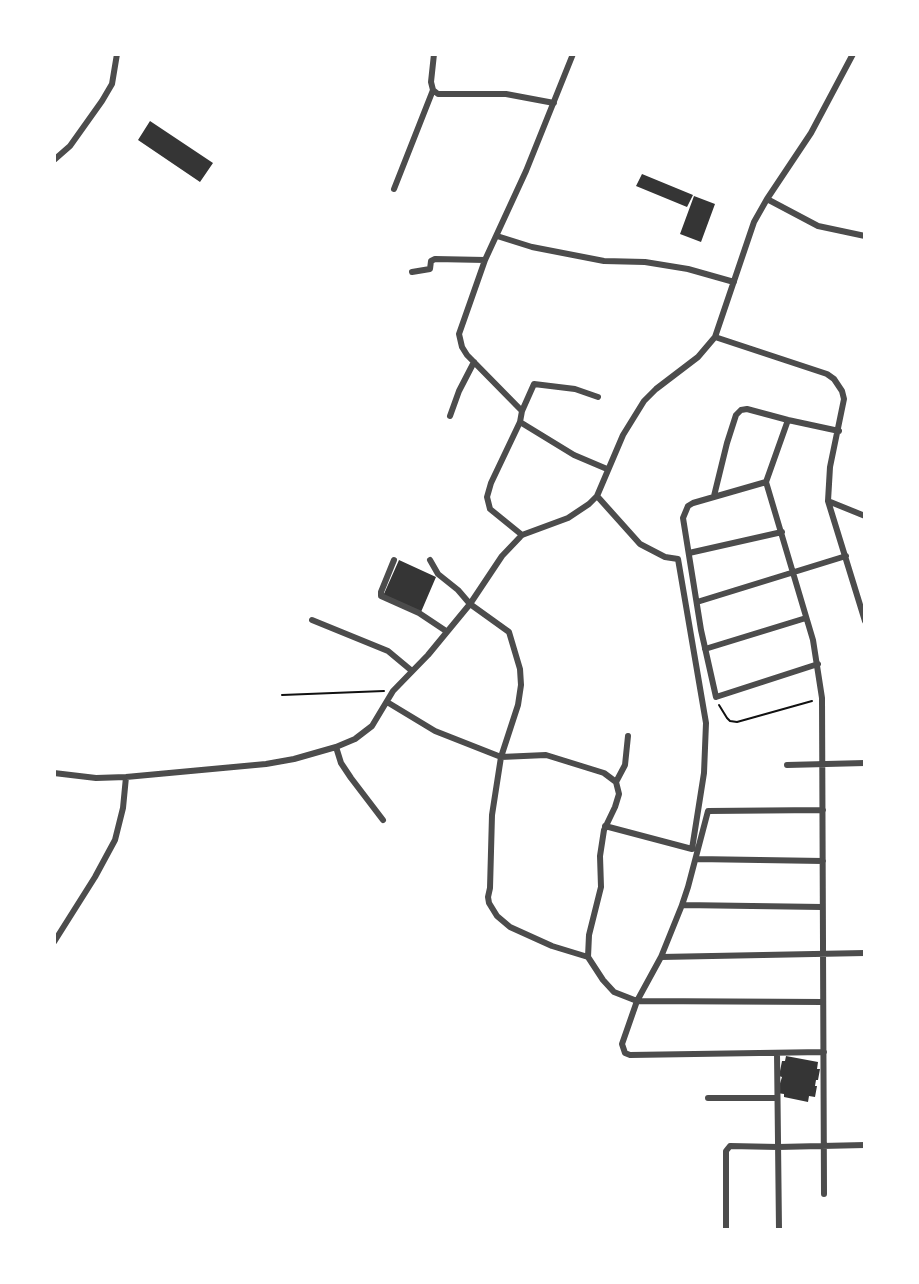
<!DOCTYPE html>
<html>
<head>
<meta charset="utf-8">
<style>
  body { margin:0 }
  #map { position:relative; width:919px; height:1284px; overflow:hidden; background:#fff; font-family:"PT Sans",sans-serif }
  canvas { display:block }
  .frame { position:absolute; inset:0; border:56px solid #fff; pointer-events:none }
</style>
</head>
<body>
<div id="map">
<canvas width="919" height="1284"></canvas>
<div class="frame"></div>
</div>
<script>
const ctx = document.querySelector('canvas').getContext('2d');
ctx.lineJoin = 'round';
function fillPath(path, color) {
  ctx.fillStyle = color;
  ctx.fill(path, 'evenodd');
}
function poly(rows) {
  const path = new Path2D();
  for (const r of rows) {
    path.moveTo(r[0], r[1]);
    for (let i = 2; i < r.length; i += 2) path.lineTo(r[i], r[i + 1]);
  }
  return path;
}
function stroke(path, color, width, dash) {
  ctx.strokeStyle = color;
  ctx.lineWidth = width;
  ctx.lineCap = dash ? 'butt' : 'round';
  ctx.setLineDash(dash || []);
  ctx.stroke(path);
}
fillPath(poly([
  [150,121,213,163,200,182,138,140],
  [642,174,693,195,687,207,636,186],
  [694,196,715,204,701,242,680,234],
  [399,560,436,577,421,612,383,596],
  [786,1056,818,1062,817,1069,820,1069,818,1080,816,1080,815,1086,817,1086,815,1097,809,1096,808,1102,784,1097,784,1094,777,1093,782,1077,779,1076,782,1061,785,1061]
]), '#353535');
stroke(poly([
  [282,695,384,691],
  [719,705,727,718,730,721,737,722,812,701]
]), '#111', 2);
stroke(poly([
  [434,54,431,82,433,90,438,94,506,94,554,103],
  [54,160,70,146,102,101,112,84,117,54],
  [394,189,433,90],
  [767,199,818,226,865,236],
  [497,236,532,247,604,261,645,262,688,269,734,282],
  [412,272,430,269,431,261,435,259,485,260],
  [715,337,827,374,834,379,842,391,844,399,830,467,828,501,865,621],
  [522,411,534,384,575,389,598,397],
  [450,416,459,391,474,362],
  [788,420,766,482,813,640,822,698,824,1194],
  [520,422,574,455,607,469],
  [766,482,693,503,688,506,683,518,701,630,716,697,818,664],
  [597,496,640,544,665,557,678,559,706,723,704,773,692,849,605,826],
  [714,496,727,443,736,415,741,410,747,409,788,420,839,431],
  [828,501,865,516],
  [522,535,490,509,487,497,491,483,520,422,522,411,467,355,462,347,459,334,485,260,526,171,573,54],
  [689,553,782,532],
  [394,560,381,592,381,596,419,613,446,631],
  [430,560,438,574,458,590,470,604,509,632,520,669,521,685,518,705,501,757,492,815,490,888,488,897,489,903,497,916,510,927,552,946,588,957],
  [697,602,846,556],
  [312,620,388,651,412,671],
  [705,649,806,618],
  [387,702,435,731,501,757,546,755,604,773,616,782,619,794,615,807,604,830,600,856,601,887,589,935,588,957,603,980,614,992,637,1001,622,1044,625,1053,630,1055,824,1052],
  [336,747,341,763,351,778,383,820],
  [787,765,865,763],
  [54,773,96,778,126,777,266,764,294,759,336,747,355,739,372,726,393,691,428,655,470,604,502,556,522,535,568,518,589,504,597,496,623,435,644,401,656,389,698,357,715,337,754,222,767,199,811,133,853,54],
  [616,782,625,765,628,736],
  [696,859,823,861],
  [682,905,661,957,865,953],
  [822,907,682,905,688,887,708,811,823,810],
  [54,942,95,877,115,840,123,808,126,777],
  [661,957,637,1001,823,1002],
  [777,1053,779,1230],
  [708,1098,777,1098],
  [726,1230,726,1151,730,1146,778,1147,865,1145]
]), '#4c4c4c', 6);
</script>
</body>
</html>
